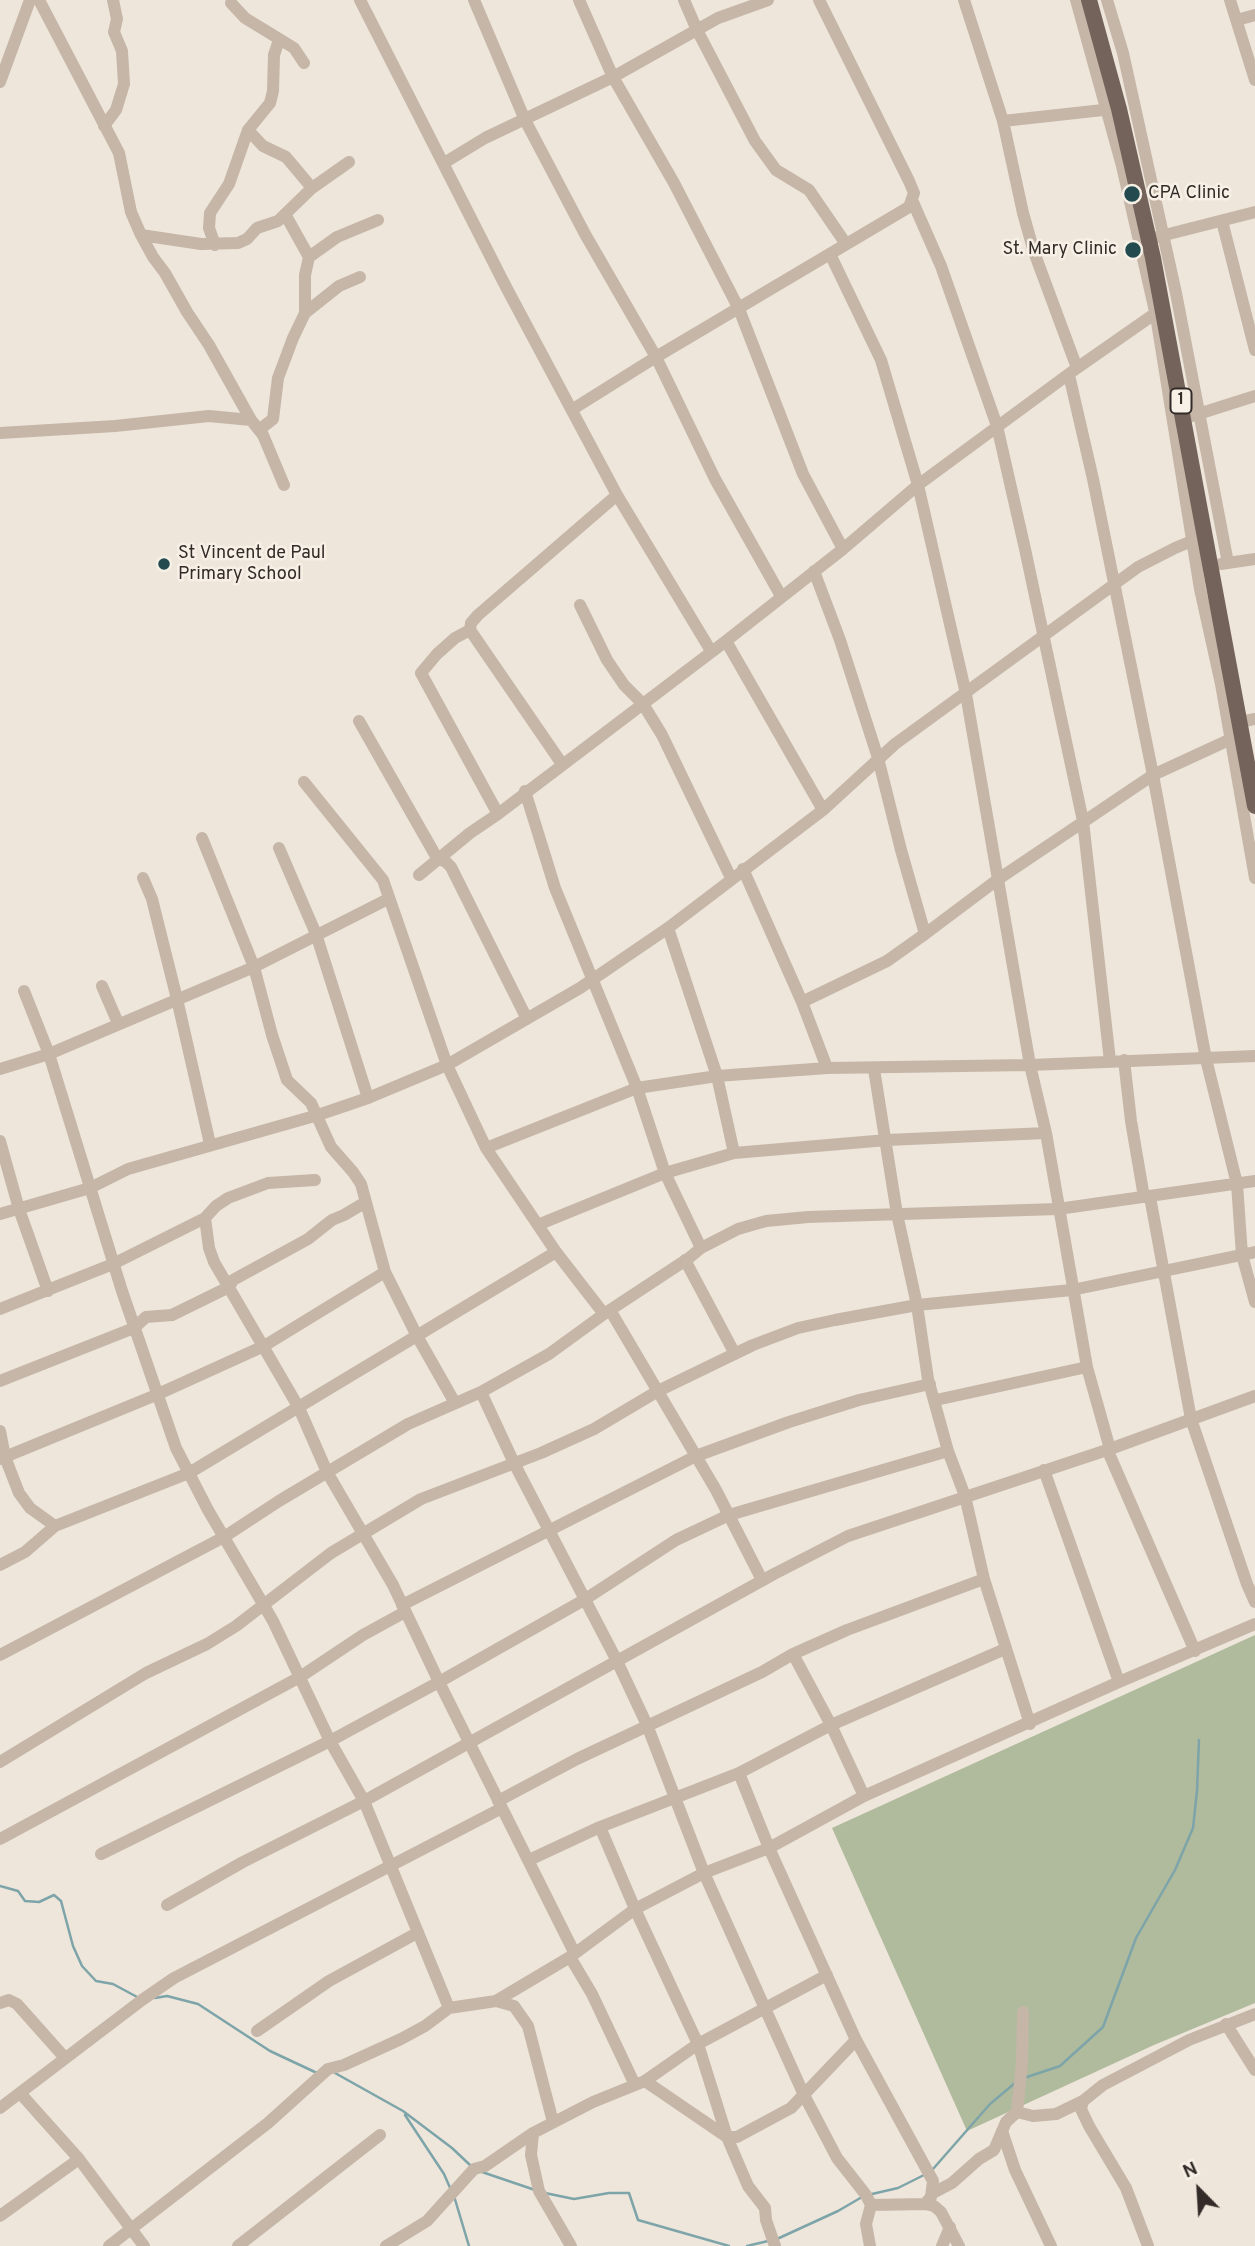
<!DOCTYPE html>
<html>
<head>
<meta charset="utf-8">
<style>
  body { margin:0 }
  #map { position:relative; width:1255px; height:2246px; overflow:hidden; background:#eee6db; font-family:Overpass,sans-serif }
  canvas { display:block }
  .north { position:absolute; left:1164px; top:2155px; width:70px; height:70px; -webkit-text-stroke:5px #f6f0e6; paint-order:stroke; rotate:336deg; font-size:19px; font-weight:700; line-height:28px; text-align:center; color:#322b27 }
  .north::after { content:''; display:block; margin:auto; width:24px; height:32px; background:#322b27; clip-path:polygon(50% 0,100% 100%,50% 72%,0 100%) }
</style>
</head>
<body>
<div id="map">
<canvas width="1255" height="2246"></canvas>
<div class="north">N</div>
</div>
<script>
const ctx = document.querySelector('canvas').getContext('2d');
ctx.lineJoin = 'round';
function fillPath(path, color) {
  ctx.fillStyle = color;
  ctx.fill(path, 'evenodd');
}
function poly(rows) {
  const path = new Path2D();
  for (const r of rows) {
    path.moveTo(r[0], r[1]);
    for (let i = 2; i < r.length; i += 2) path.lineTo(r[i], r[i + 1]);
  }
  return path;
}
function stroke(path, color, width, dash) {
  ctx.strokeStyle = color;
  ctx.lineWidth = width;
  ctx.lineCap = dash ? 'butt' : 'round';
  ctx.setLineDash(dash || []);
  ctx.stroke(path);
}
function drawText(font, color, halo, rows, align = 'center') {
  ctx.font = font + ' Overpass,sans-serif';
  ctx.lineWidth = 5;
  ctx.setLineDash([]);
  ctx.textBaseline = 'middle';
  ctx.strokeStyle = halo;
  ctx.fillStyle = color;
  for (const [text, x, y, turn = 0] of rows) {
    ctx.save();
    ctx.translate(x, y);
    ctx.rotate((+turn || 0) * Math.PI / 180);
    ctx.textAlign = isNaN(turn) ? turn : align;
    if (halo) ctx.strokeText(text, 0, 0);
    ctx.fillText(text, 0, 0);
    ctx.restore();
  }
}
fillPath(poly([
  [1255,1635,1255,2003,1154,2045,967,2131,832,1828]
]), '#b0bb9d');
stroke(poly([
  [0,1886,18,1891,25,1901,39,1902,54,1895,61,1901,73,1946,82,1966,96,1981,113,1984,139,1998],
  [155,1998,167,1996,198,2004,270,2051,317,2073],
  [335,2073,403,2111,452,2148,470,2165],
  [1024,2078,1060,2066,1103,2027,1136,1938,1175,1870,1193,1828,1197,1791,1199,1740],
  [405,2115,444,2174,451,2190],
  [933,2169,990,2104,1015,2083],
  [482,2172,535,2190],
  [545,2193,574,2199,609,2193,629,2193,638,2220,729,2246],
  [872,2194,898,2188,924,2175],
  [454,2196,469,2246],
  [777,2239,838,2211,862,2197],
  [747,2246,768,2241]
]), '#7da4a8', 2.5);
stroke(poly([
  [39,0,119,153,131,212,141,235,153,257,165,273,187,312,209,345,251,420,263,435,284,485],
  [360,0,506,287,617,495,711,651],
  [474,0,525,120,585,234,656,357,715,479,781,596],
  [579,0,613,77,674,183,739,309,803,474,843,549],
  [684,0,697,30,755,141,776,170,809,190,846,244],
  [964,0,1003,121,1023,213,1034,252,1077,368],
  [1076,0,1122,166,1156,316,1200,589,1221,684,1255,878],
  [1107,0,1123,53,1176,293,1228,563],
  [1230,0,1255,80],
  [231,3,245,18,294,48,304,63],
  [1237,20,1255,15],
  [0,82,30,0],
  [1003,121,1112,109],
  [104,126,116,110,124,84,122,51,114,32,117,19,113,0],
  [248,130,263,146,286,157,312,188],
  [444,163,485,138,613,77,718,18,768,0],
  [912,200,941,266,997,426,1025,549,1083,821,1110,1061],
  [285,214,309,257],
  [1222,221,1255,350],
  [141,235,201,244,238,243,247,239,257,228,278,221,312,188,349,162],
  [1157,237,1255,212],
  [215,245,209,228,210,213,229,184,248,130,270,103,273,91,274,55,279,40],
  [830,254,881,360,918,485,966,694,1030,1065,1046,1133,1087,1367,1110,1449],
  [305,313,305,275,309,257,337,237,378,220],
  [1069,375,1093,479,1153,775,1206,1059,1237,1184,1242,1255,1255,1302],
  [573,409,656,357,909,207,914,193,909,181,819,0],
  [1192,416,1255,396],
  [259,430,273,419,278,378,293,338,305,313,339,286,360,277],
  [0,433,115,426,209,416,251,420],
  [1221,564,1255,559],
  [814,571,840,640,878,758,901,850,925,934,997,880,1153,775,1231,739],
  [580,605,607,660,624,685,643,704,662,735,731,878],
  [470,630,455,638,437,654,421,673,498,814],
  [726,641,823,810],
  [359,721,437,858,446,862,451,867,527,1019],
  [1240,722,1255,719],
  [562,764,470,630,471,623,478,615,617,495],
  [304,782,383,880,447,1065,486,1148,556,1252,604,1314,689,1258,701,1248,738,1229,766,1221,808,1217,1058,1209,1255,1181],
  [525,791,555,888,637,1088,665,1173,701,1248],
  [202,838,254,967,272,1035,287,1080,311,1103,331,1147,353,1172,361,1184,385,1272,417,1336,455,1403],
  [279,848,316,934,368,1098],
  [743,869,802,1002,827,1068],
  [419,875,470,833,498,814,726,641,843,549,918,485,1077,368,1163,308],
  [143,878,152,899,177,999,210,1144],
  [668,928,717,1076,734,1153,887,1140,1046,1133],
  [102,986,118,1023],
  [24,991,49,1054,122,1291,176,1448,208,1510,273,1621,330,1741,364,1801,449,2008],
  [802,1002,887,961,925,934],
  [1124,1060,1131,1121,1144,1197],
  [0,1069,49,1054,254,967,388,899],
  [874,1069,897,1214,917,1305,928,1379,948,1451,965,1496,984,1579,1030,1724],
  [0,1141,19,1209,48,1291],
  [486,1148,637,1088,717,1076,827,1068,1030,1065,1255,1056],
  [315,1180,268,1183,228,1198,216,1206,205,1218,209,1248,214,1262,299,1408,327,1472,393,1585,439,1682,574,1952],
  [1150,1197,1191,1419,1247,1584,1255,1602],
  [0,1214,90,1188,128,1169,318,1115,368,1098,447,1065,580,988,668,928,823,810,895,744,1138,567,1175,548,1192,541,1205,539],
  [540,1224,665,1173,734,1153],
  [685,1260,735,1354],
  [0,1309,113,1264,205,1218],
  [610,1310,716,1490,762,1580],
  [604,1314,549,1354,481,1392,514,1463,617,1661,647,1725,704,1873,804,2095,837,2158,866,2195,871,2205,866,2224,870,2246],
  [0,1381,134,1328,146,1317,172,1315,229,1287,233,1280,308,1239,332,1220,344,1215,366,1202],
  [936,1400,1087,1367],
  [0,1431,5,1457,19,1493,30,1508,55,1526],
  [1107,1449,1195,1651],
  [0,1459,156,1395,264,1346,385,1272],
  [1044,1470,1119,1682],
  [0,1565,25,1552,55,1526,189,1473,556,1252],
  [402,1605,696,1456,789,1422,859,1400,930,1384],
  [793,1654,831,1725,864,1796],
  [0,1655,224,1537,279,1501,408,1424,481,1392],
  [0,1762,146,1673,207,1644,236,1626,331,1553,421,1499,541,1453,594,1429,658,1391,753,1345,798,1328,835,1320,917,1305,1072,1290,1255,1252],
  [739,1773,769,1848,856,2040,933,2181,931,2197,925,2204],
  [498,1801,577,1759,762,1672,793,1654,847,1630,984,1579],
  [600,1827,635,1909,698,2044,727,2137,748,2186,765,2208,766,2220,775,2246],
  [0,1839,300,1677,363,1635,405,1612],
  [101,1854,330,1741,439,1682,584,1600,676,1540,729,1515,948,1451],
  [529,1860,600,1827,739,1773,831,1725,1005,1649],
  [167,1905,243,1862,364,1801,774,1574,848,1536,1110,1449,1255,1396],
  [570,1957,592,1994,635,2085],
  [496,2001,514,2006,528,2026,553,2122],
  [0,2003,9,2000,17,2004,65,2058],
  [1226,2024,1255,2070],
  [257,2031,329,1981,417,1933],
  [645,2081,727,2137,737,2137,791,2108,856,2040],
  [20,2093,79,2159,144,2246],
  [0,2108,142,2000,174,1978,502,1808],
  [1017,2112,1033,2116,1056,2114,1083,2101],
  [1002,2131,1015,2170,1051,2246],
  [533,2133,531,2155,539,2191,571,2246],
  [933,2193,952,2183,979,2159,994,2150,1006,2122,1017,2112,1022,2063,1023,2012],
  [871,2205,925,2204,934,2206,941,2212,959,2246],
  [0,2216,79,2159],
  [109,2246,268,2123,328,2069,344,2065,401,2039,425,2026,449,2008,496,2001,570,1957,635,1909,704,1873,769,1848,864,1796,1119,1682,1255,1624],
  [238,2246,380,2135],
  [386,2246,427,2221,474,2169,485,2166,533,2133,593,2102,645,2081,698,2044,827,1975],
  [942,2246,950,2227],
  [1148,2246,1126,2188,1089,2126,1081,2109,1083,2101,1103,2085,1189,2040,1255,2014]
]), '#c5b6a8', 12);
stroke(poly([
  [1089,0,1119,109,1153,258,1255,806]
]), '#73635a', 16);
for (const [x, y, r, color] of [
  [1132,194,9,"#224a4f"],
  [1133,250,9,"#224a4f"],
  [164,564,7,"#224a4f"]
]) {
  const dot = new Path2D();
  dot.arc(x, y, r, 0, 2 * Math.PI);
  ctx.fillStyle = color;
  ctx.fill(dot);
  stroke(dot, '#f6f0e6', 2.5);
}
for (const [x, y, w] of [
  [1181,401,21]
]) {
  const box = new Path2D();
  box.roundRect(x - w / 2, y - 12.5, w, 25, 5);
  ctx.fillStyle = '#f6f0e6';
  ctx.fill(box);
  stroke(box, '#322b27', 2);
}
drawText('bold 16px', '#322b27', null, [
  ["1",1181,401]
]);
drawText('18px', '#322b27', '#f6f0e6', [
  ["CPA Clinic",1148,194],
  ["St. Mary Clinic",1117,250,"right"],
  ["St Vincent de Paul",178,554],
  ["Primary School",178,575]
], 'left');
</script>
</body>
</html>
